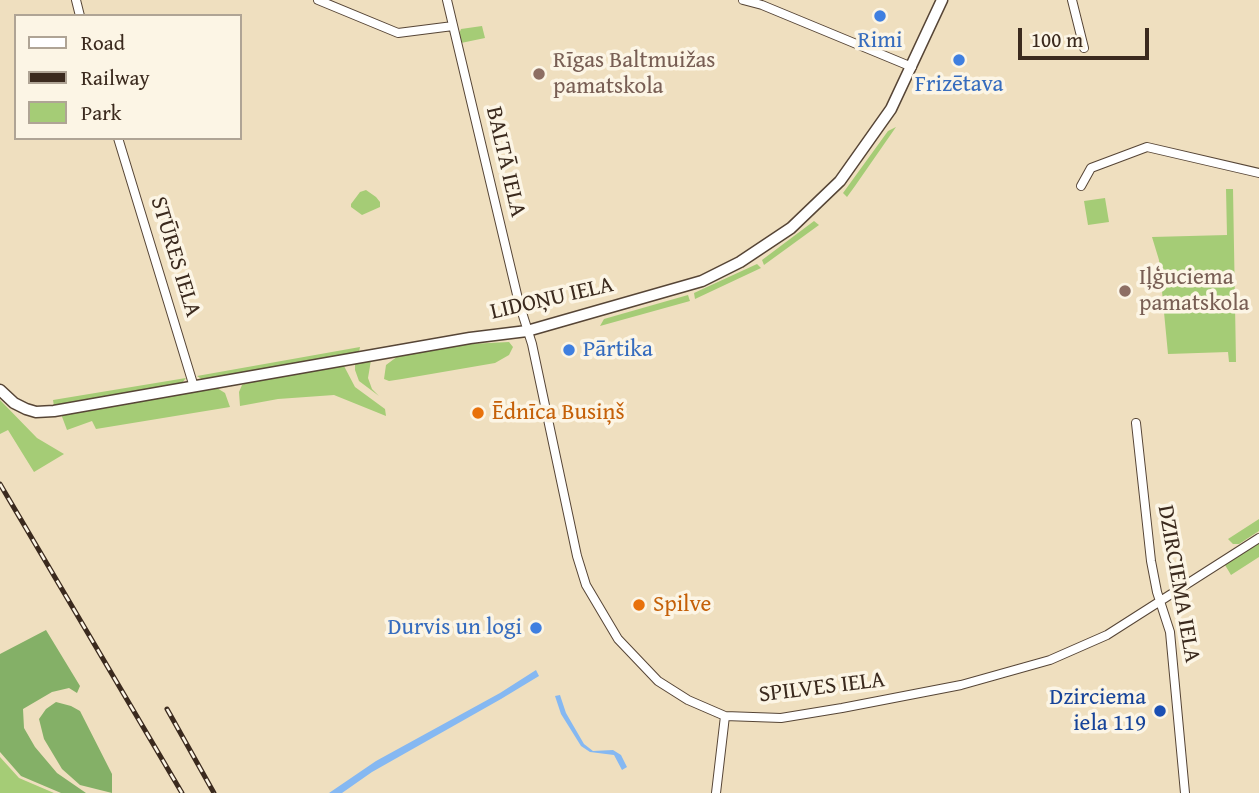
<!DOCTYPE html>
<html>
<head>
<meta charset="utf-8">
<style>
  body { margin:0 }
  #map { position:relative; width:1259px; height:793px; overflow:hidden; background:#efdfbf; font-family:"Gentium Book Plus",serif }
  canvas { display:block }
  .legend { position:absolute; left:14px; top:14px; width:228px; height:126px; box-sizing:border-box; background:#fcf5e5; border:2px solid #afa495; margin:0; padding:9px 12px; list-style:none; font-size:21px; color:#3b2a1e }
  .legend li { display:flex; align-items:center; gap:14px; height:35px }
  .legend b { width:35px; border:2px solid #afa495 }
  .scale { position:absolute; left:1018px; top:28px; width:131px; height:32px; box-sizing:border-box; border:4px solid #3b2a1e; border-top:0; padding-left:9px; font-size:21px; line-height:24px; white-space:nowrap; color:#3b2a1e; -webkit-text-stroke:5px #fcf5e5; paint-order:stroke }
</style>
</head>
<body>
<div id="map">
<canvas width="1259" height="793"></canvas>
<ul class="legend">
<li><b style="height:9px;background:#fff"></b>Road</li>
<li><b style="height:9px;background:#3b2a1e"></b>Railway</li>
<li><b style="height:19px;background:#a5cc76"></b>Park</li>
</ul>
<div class="scale">100 m</div>
</div>
<script>
const ctx = document.querySelector('canvas').getContext('2d');
ctx.lineJoin = 'round';
function fillPath(path, color) {
  ctx.fillStyle = color;
  ctx.fill(path, 'evenodd');
}
function poly(rows) {
  const path = new Path2D();
  for (const r of rows) {
    path.moveTo(r[0], r[1]);
    for (let i = 2; i < r.length; i += 2) path.lineTo(r[i], r[i + 1]);
  }
  return path;
}
function stroke(path, color, width, dash) {
  ctx.strokeStyle = color;
  ctx.lineWidth = width;
  ctx.lineCap = dash ? 'butt' : 'round';
  ctx.setLineDash(dash || []);
  ctx.stroke(path);
}
function drawText(font, color, halo, rows, align = 'center') {
  ctx.font = font + ' "Gentium Book Plus",serif';
  ctx.lineWidth = 7;
  ctx.setLineDash([]);
  ctx.textBaseline = 'middle';
  ctx.strokeStyle = halo;
  ctx.fillStyle = color;
  for (const [text, x, y, turn = 0] of rows) {
    ctx.save();
    ctx.translate(x, y);
    ctx.rotate((+turn || 0) * Math.PI / 180);
    ctx.textAlign = isNaN(turn) ? turn : align;
    if (halo) ctx.strokeText(text, 0, 0);
    ctx.fillText(text, 0, 0);
    ctx.restore();
  }
}
fillPath(poly([
  [482,26,485,38,461,43,459,34,461,29],
  [896,127,855,186,847,197,843,193,888,131],
  [1226,189,1233,189,1236,362,1229,362,1228,352,1168,354,1159,260,1152,237,1227,235],
  [366,190,376,197,380,202,380,207,362,215,351,207,351,204,360,192],
  [1105,198,1109,222,1088,225,1084,201],
  [814,221,819,225,764,265,762,260],
  [757,264,761,268,695,299,694,293],
  [688,295,690,301,600,326,604,319],
  [509,342,513,347,509,355,495,363,402,379,389,381,384,379,386,365,398,356,469,344],
  [360,347,359,352,355,354,203,380,197,376],
  [371,360,368,378,372,389,379,396,359,381,355,370,355,364],
  [344,366,355,387,385,409,386,416,334,395,278,399,240,406,239,392,242,385,246,383],
  [186,378,182,383,54,406,53,400],
  [217,388,225,393,230,407,96,429,92,421,67,430,61,414],
  [0,400,37,438,64,454,34,472,8,430,0,434],
  [1259,519,1259,531,1239,544,1233,544,1228,539],
  [1259,543,1259,557,1231,575,1225,565],
  [0,757,19,778,54,793,0,793]
]), '#a5cc76');
fillPath(poly([
  [46,630,80,686,77,693,69,688,52,692,23,709,24,728,35,747,57,773,86,793,61,793,21,776,0,752,0,654],
  [56,702,71,706,80,711,112,774,112,793,80,785,62,769,44,739,39,719,46,709]
]), '#84b067');
fillPath(poly([
  [536,670,539,676,501,699,372,772,342,793,329,793,376,761,500,693],
  [560,695,566,713,584,744,593,751,613,750,621,755,627,767,622,770,614,755,590,752,581,746,561,714,555,696]
]), '#85b8f2');
const street = poly([
  [76,0,80,16],
  [318,0,398,33,453,26],
  [447,0,519,303,532,344,577,556,586,585,618,639,658,681,688,700,725,716,781,718,842,708,961,685,1050,660,1107,635,1259,538],
  [743,0,762,5,912,67],
  [1072,0,1084,48],
  [118,138,194,387],
  [1081,186,1091,168,1147,147,1259,173],
  [1136,423,1151,561,1157,592,1170,632,1185,793],
  [716,793,725,716]
]);
const secondary = poly([
  [0,390,14,403,26,409,36,412,54,411,470,338,527,331,702,281,740,262,791,228,840,181,891,109,942,0]
]);
stroke(street, '#564536', 10);
stroke(secondary, '#564536', 13);
stroke(street, '#fff', 8);
stroke(secondary, '#fff', 10);
const rail = poly([
  [0,484,182,793],
  [167,709,214,793]
]);
stroke(rail, '#3b2a1e', 5);
stroke(rail, '#fcf5e5', 2.5, [8]);
for (const [x, y, r, color] of [
  [880,16,7,"#3f7fe0"],
  [959,60,7,"#3f7fe0"],
  [539,74,7,"#8d6e63"],
  [1125,291,7,"#8d6e63"],
  [569,350,7,"#3f7fe0"],
  [478,413,7,"#e8710a"],
  [639,605,7,"#e8710a"],
  [536,628,7,"#3f7fe0"],
  [1160,711,7,"#1a4fb4"]
]) {
  const dot = new Path2D();
  dot.arc(x, y, r, 0, 2 * Math.PI);
  ctx.fillStyle = color;
  ctx.fill(dot);
  stroke(dot, '#fcf5e5', 2.5);
}
drawText('23px', '#366cbe', '#fcf5e5', [
  ["Rimi",880,41],
  ["Frizētava",959,85],
  ["Pārtika",583,350,"left"],
  ["Durvis un logi",522,628,"right"]
]);
drawText('23px', '#785e54', '#fcf5e5', [
  ["Rīgas Baltmuižas",553,61],
  ["pamatskola",553,87],
  ["Iļģuciema",1139,278],
  ["pamatskola",1139,304]
], 'left');
drawText('23px', '#3b2a1e', '#fcf5e5', [
  ["BALTĀ IELA",505,162,77],
  ["STŪRES IELA",175,257,73],
  ["LIDOŅU IELA",552,299,-13],
  ["DZIRCIEMA IELA",1178,584,80],
  ["SPILVES IELA",822,688,-7]
]);
drawText('23px', '#c56008', '#fcf5e5', [
  ["Ēdnīca Busiņš",492,413],
  ["Spilve",653,605]
], 'left');
drawText('23px', '#164399', '#fcf5e5', [
  ["Dzirciema",1146,698],
  ["iela 119",1146,724]
], 'right');
</script>
</body>
</html>
